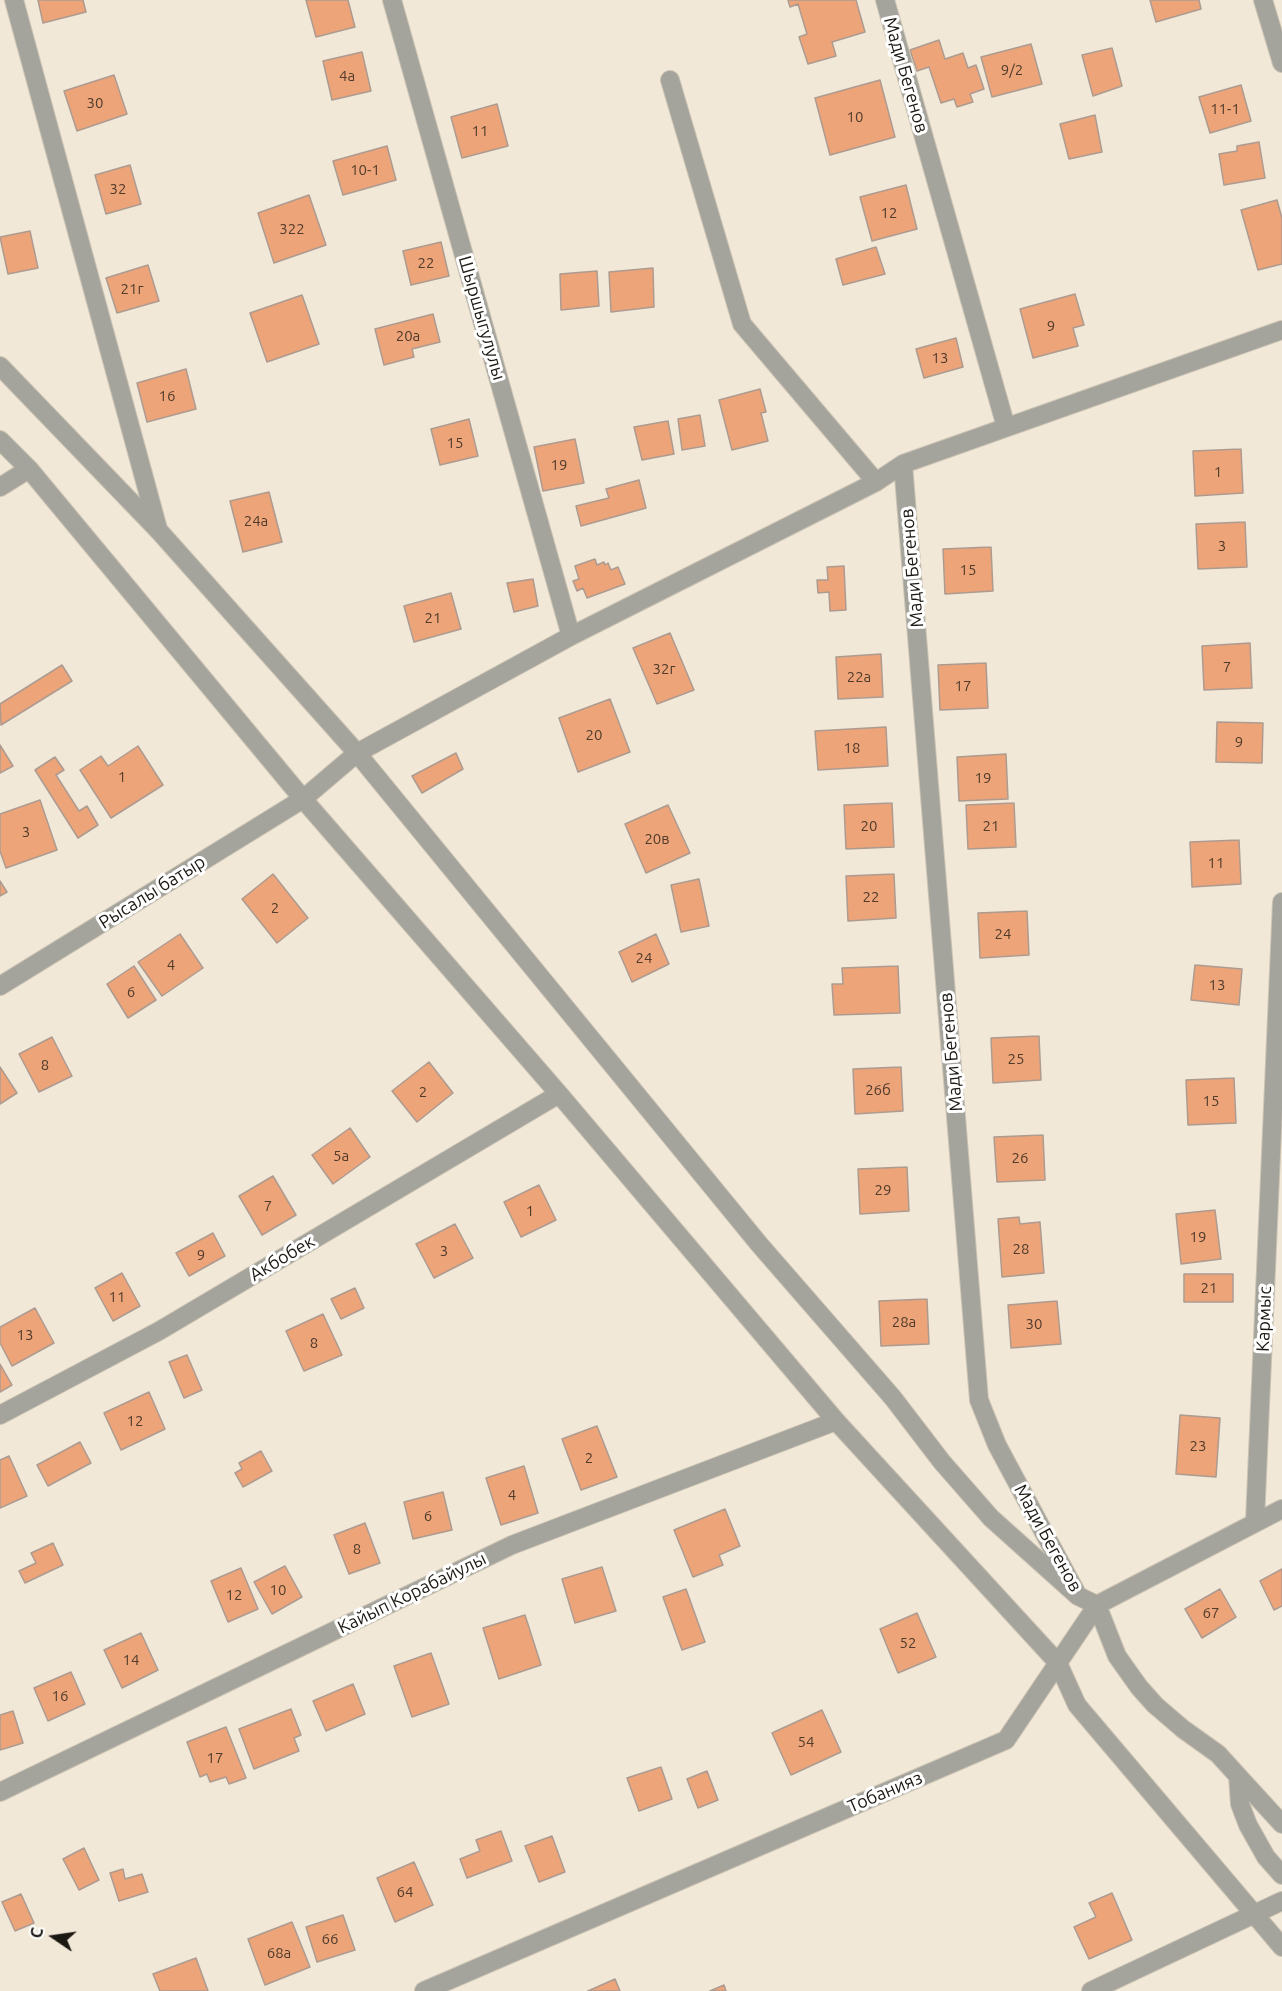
<!DOCTYPE html>
<html>
<head>
<meta charset="utf-8">
<style>
  body { margin:0 }
  #map { position:relative; width:1282px; height:1991px; overflow:hidden; background:#f2e8d7; font-family:Ubuntu,sans-serif }
  canvas { display:block }
  .north { position:absolute; left:24px; top:1907px; width:60px; height:60px; -webkit-text-stroke:4px #fff; paint-order:stroke; rotate:283deg; font-size:16px; font-weight:700; line-height:24px; text-align:center; color:#1c1812 }
  .north::after { content:''; display:block; margin:auto; width:21px; height:27px; background:#1c1812; clip-path:polygon(50% 0,100% 100%,50% 72%,0 100%) }
</style>
</head>
<body>
<div id="map">
<canvas width="1282" height="1991"></canvas>
<div class="north">С</div>
</div>
<script>
const ctx = document.querySelector('canvas').getContext('2d');
ctx.lineJoin = 'round';
function fillPath(path, color) {
  ctx.fillStyle = color;
  ctx.fill(path, 'evenodd');
}
function poly(rows) {
  const path = new Path2D();
  for (const r of rows) {
    path.moveTo(r[0], r[1]);
    for (let i = 2; i < r.length; i += 2) path.lineTo(r[i], r[i + 1]);
  }
  return path;
}
function stroke(path, color, width, dash) {
  ctx.strokeStyle = color;
  ctx.lineWidth = width;
  ctx.lineCap = dash ? 'butt' : 'round';
  ctx.setLineDash(dash || []);
  ctx.stroke(path);
}
function drawText(font, color, halo, rows, align = 'center') {
  ctx.font = font + ' Ubuntu,sans-serif';
  ctx.lineWidth = 6;
  ctx.setLineDash([]);
  ctx.textBaseline = 'middle';
  ctx.strokeStyle = halo;
  ctx.fillStyle = color;
  for (const [text, x, y, turn = 0] of rows) {
    ctx.save();
    ctx.translate(x, y);
    ctx.rotate((+turn || 0) * Math.PI / 180);
    ctx.textAlign = isNaN(turn) ? turn : align;
    if (halo) ctx.strokeText(text, 0, 0);
    ctx.fillText(text, 0, 0);
    ctx.restore();
  }
}
const building = poly([
  [38,0,83,0,86,12,43,23,38,0],
  [306,0,348,0,355,27,316,37,306,0],
  [788,0,856,0,865,32,832,42,836,56,808,64,799,37,807,34,798,4,790,7,788,0],
  [1150,0,1199,0,1201,9,1156,22,1150,0],
  [939,40,945,59,963,53,968,68,976,65,984,89,970,94,973,102,957,107,954,99,941,103,929,67,917,71,910,50,939,40],
  [1031,44,1042,84,992,97,981,57,1031,44],
  [1112,48,1122,86,1093,96,1082,55,1112,48],
  [362,52,371,91,332,100,323,61,362,52],
  [114,75,127,114,77,131,64,91,114,75],
  [880,80,895,137,830,155,815,98,880,80],
  [1241,85,1251,121,1210,133,1199,97,1241,85],
  [497,104,508,146,462,158,451,117,497,104],
  [1095,115,1102,152,1069,159,1060,124,1095,115],
  [1259,142,1265,178,1224,185,1219,154,1237,151,1237,146,1259,142],
  [387,146,396,180,343,195,333,161,387,146],
  [130,165,141,204,106,214,95,175,130,165],
  [906,185,917,229,872,241,860,197,906,185],
  [309,195,326,245,274,263,258,213,309,195],
  [1277,200,1282,218,1282,264,1258,270,1241,210,1277,200],
  [30,231,38,268,8,274,0,237,30,231],
  [441,242,449,276,411,285,403,251,441,242],
  [876,247,885,274,843,285,836,259,876,247],
  [148,265,159,301,117,313,106,278,148,265],
  [653,268,654,307,611,312,609,272,653,268],
  [597,271,599,306,561,310,560,274,597,271],
  [1075,294,1084,325,1073,328,1078,346,1033,358,1020,309,1075,294],
  [302,295,319,344,267,362,250,313,302,295],
  [433,314,440,342,412,349,414,357,384,365,375,329,433,314],
  [956,338,963,367,924,378,916,349,956,338],
  [186,369,196,409,147,422,137,383,186,369],
  [760,389,766,412,761,413,768,441,732,450,719,400,760,389],
  [700,415,705,446,682,450,678,419,700,415],
  [469,419,478,456,440,465,431,429,469,419],
  [668,421,674,454,642,460,634,427,668,421],
  [575,439,584,483,543,491,534,447,575,439],
  [1241,449,1243,493,1195,496,1193,451,1241,449],
  [639,480,646,508,581,526,576,506,609,498,606,489,639,480],
  [269,492,282,542,243,552,230,501,269,492],
  [1245,522,1247,567,1198,569,1196,524,1245,522],
  [991,547,993,591,945,594,943,549,991,547],
  [595,559,597,565,604,562,605,565,608,563,611,570,618,567,625,584,587,598,583,588,577,591,573,581,579,579,575,566,595,559],
  [844,566,846,610,830,611,829,592,818,593,817,580,828,580,827,567,844,566],
  [533,579,538,606,514,612,507,583,533,579],
  [451,593,461,629,414,642,404,606,451,593],
  [670,633,694,690,657,704,633,648,670,633],
  [1250,643,1252,688,1204,690,1202,646,1250,643],
  [881,654,883,697,838,699,836,657,881,654],
  [986,663,988,708,940,710,938,665,986,663],
  [62,665,72,681,1,725,0,704,62,665],
  [610,699,630,752,578,772,559,718,610,699],
  [1217,722,1263,723,1262,763,1216,762,1217,722],
  [886,727,888,766,818,770,815,731,886,727],
  [0,745,13,766,0,773,0,745],
  [138,746,163,785,111,818,80,770,101,756,108,766,138,746],
  [456,753,463,769,422,793,412,776,456,753],
  [1006,754,1008,799,959,801,957,757,1006,754],
  [55,757,64,770,56,775,79,811,87,806,98,825,78,838,35,770,55,757],
  [40,800,57,850,6,868,0,851,0,814,40,800],
  [892,803,894,847,846,849,844,805,892,803],
  [1014,803,1016,847,968,849,966,805,1014,803],
  [668,805,690,853,646,873,625,824,668,805],
  [1239,840,1241,884,1192,887,1190,842,1239,840],
  [273,874,308,918,277,943,242,899,273,874],
  [894,874,896,918,848,921,846,876,894,874],
  [699,879,709,926,681,932,671,885,699,879],
  [0,881,7,892,0,896,0,881],
  [1027,911,1029,955,980,958,978,913,1027,911],
  [180,934,203,968,162,996,138,962,180,934],
  [656,934,669,964,632,982,619,952,656,934],
  [1195,965,1242,969,1239,1005,1191,1000,1195,965],
  [134,966,156,1000,128,1018,107,984,134,966],
  [898,966,900,1013,834,1015,832,984,843,984,842,968,898,966],
  [1039,1036,1041,1080,993,1083,991,1038,1039,1036],
  [52,1037,72,1076,39,1092,19,1054,52,1037],
  [429,1062,453,1093,417,1122,392,1091,429,1062],
  [0,1067,17,1093,0,1104,0,1067],
  [901,1067,903,1111,855,1114,853,1069,901,1067],
  [1234,1078,1236,1123,1188,1125,1186,1080,1234,1078],
  [350,1128,370,1157,333,1184,312,1155,350,1128],
  [1043,1135,1045,1180,997,1182,994,1137,1043,1135],
  [907,1167,909,1211,860,1214,858,1169,907,1167],
  [273,1176,296,1215,262,1235,239,1196,273,1176],
  [539,1185,556,1220,521,1237,504,1202,539,1185],
  [1215,1210,1221,1259,1181,1264,1176,1214,1215,1210],
  [1019,1217,1020,1224,1040,1222,1044,1273,1002,1277,998,1219,1019,1217],
  [455,1224,473,1258,434,1278,416,1244,455,1224],
  [213,1233,225,1256,189,1276,176,1253,213,1233],
  [122,1273,140,1306,113,1321,95,1288,122,1273],
  [1184,1274,1233,1274,1233,1302,1184,1302,1184,1274],
  [355,1288,364,1308,341,1319,331,1299,355,1288],
  [927,1299,929,1344,881,1346,879,1301,927,1299],
  [1057,1301,1061,1344,1011,1348,1008,1305,1057,1301],
  [35,1308,54,1343,12,1366,0,1343,0,1327,35,1308],
  [323,1314,342,1355,304,1371,286,1331,323,1314],
  [187,1355,202,1390,184,1398,169,1362,187,1355],
  [0,1364,12,1385,0,1392,0,1364],
  [149,1392,165,1429,121,1450,104,1413,149,1392],
  [1180,1415,1220,1418,1216,1477,1176,1474,1180,1415],
  [597,1426,617,1477,581,1490,562,1439,597,1426],
  [80,1442,91,1463,48,1486,37,1465,80,1442],
  [261,1451,272,1471,243,1487,235,1473,242,1469,239,1463,261,1451],
  [9,1456,27,1496,0,1508,0,1460,9,1456],
  [524,1466,538,1513,501,1525,486,1478,524,1466],
  [443,1492,452,1530,413,1539,404,1502,443,1492],
  [725,1509,740,1546,719,1555,723,1565,693,1577,674,1530,725,1509],
  [365,1523,380,1563,349,1574,334,1535,365,1523],
  [53,1543,63,1565,25,1583,19,1571,36,1563,31,1553,53,1543],
  [285,1566,302,1597,272,1614,254,1582,285,1566],
  [602,1567,616,1611,575,1623,562,1579,602,1567],
  [241,1568,258,1609,228,1622,211,1581,241,1568],
  [1282,1569,1282,1606,1274,1610,1260,1581,1282,1569],
  [686,1589,705,1642,682,1650,663,1597,686,1589],
  [1220,1589,1236,1617,1202,1638,1185,1609,1220,1589],
  [917,1613,936,1657,898,1673,880,1629,917,1613],
  [525,1615,541,1665,499,1679,483,1628,525,1615],
  [141,1633,158,1670,122,1688,104,1650,141,1633],
  [431,1653,449,1704,412,1717,394,1666,431,1653],
  [71,1672,85,1704,48,1721,34,1688,71,1672],
  [353,1684,365,1714,326,1731,313,1701,353,1684],
  [291,1709,301,1735,294,1738,299,1751,254,1769,239,1729,291,1709],
  [822,1710,841,1752,791,1775,772,1733,822,1710],
  [13,1711,23,1743,0,1750,0,1715,13,1711],
  [226,1727,246,1778,229,1784,226,1777,210,1782,207,1774,200,1777,187,1742,226,1727],
  [661,1767,672,1799,639,1811,627,1778,661,1767],
  [707,1771,718,1800,698,1808,687,1779,707,1771],
  [501,1831,512,1861,467,1878,460,1859,480,1851,476,1840,501,1831],
  [552,1836,565,1872,539,1882,525,1846,552,1836],
  [84,1848,99,1880,79,1890,63,1859,84,1848],
  [414,1862,433,1905,395,1922,377,1878,414,1862],
  [123,1869,125,1879,142,1874,148,1892,119,1901,110,1873,123,1869],
  [1112,1893,1132,1940,1089,1959,1074,1927,1096,1917,1089,1903,1112,1893],
  [21,1894,34,1923,15,1931,2,1902,21,1894],
  [343,1915,355,1950,317,1962,306,1927,343,1915],
  [292,1922,310,1967,265,1985,248,1939,292,1922],
  [196,1958,208,1991,160,1991,153,1974,196,1958],
  [615,1979,620,1991,588,1991,615,1979],
  [724,1985,726,1991,710,1991,724,1985]
]);
fillPath(building, '#eca478');
stroke(building, '#ad9b91', 1.5);
const street = poly([
  [14,0,158,529],
  [392,0,571,636],
  [885,0,1006,427],
  [1263,0,1282,63],
  [670,80,742,324,876,482],
  [0,366,159,531,357,753,571,636,876,482,903,464,1282,330],
  [0,440,29,469,303,799,559,1094,836,1421,1058,1663,1077,1705,1282,1947],
  [903,464,979,1400,997,1445,1078,1596,1097,1605,1117,1656,1139,1687,1155,1705,1183,1729,1218,1754,1238,1776,1240,1804,1248,1825,1266,1857,1282,1875],
  [0,487,29,469],
  [0,986,303,799,357,753,759,1244,893,1398,942,1462,991,1518,1078,1596],
  [0,1415,159,1331,559,1094],
  [1255,1521,1282,902],
  [1238,1776,1282,1824],
  [0,1792,512,1545,836,1421],
  [424,1991,1006,1740,1097,1605,1282,1509],
  [1091,1991,1282,1901]
]);
stroke(street, '#cbc3b4', 20);
stroke(street, '#a4a49c', 18);
drawText('15px', '#503b2c', null, [
  ["9/2",1012,70],
  ["4а",347,76],
  ["30",95,103],
  ["11-1",1225,109],
  ["10",855,117],
  ["11",480,131],
  ["10-1",365,170],
  ["32",118,189],
  ["12",889,213],
  ["322",292,229],
  ["22",426,263],
  ["21г",132,289],
  ["9",1051,326],
  ["20а",408,336],
  ["13",940,358],
  ["16",167,396],
  ["15",455,443],
  ["19",559,465],
  ["1",1218,472],
  ["24а",256,521],
  ["3",1222,546],
  ["15",968,570],
  ["21",433,618],
  ["7",1227,667],
  ["32г",664,669],
  ["22а",859,677],
  ["17",963,686],
  ["20",594,735],
  ["9",1239,742],
  ["18",852,748],
  ["1",122,777],
  ["19",983,778],
  ["20",869,826],
  ["21",991,826],
  ["3",26,832],
  ["20в",657,839],
  ["11",1216,863],
  ["22",871,897],
  ["2",275,908],
  ["24",1003,934],
  ["24",644,958],
  ["4",171,965],
  ["13",1217,985],
  ["6",131,992],
  ["25",1016,1059],
  ["8",45,1065],
  ["26б",878,1090],
  ["2",423,1092],
  ["15",1211,1101],
  ["5а",341,1156],
  ["26",1020,1158],
  ["29",883,1190],
  ["7",268,1206],
  ["1",530,1211],
  ["19",1198,1237],
  ["28",1021,1249],
  ["3",444,1251],
  ["9",201,1255],
  ["21",1209,1288],
  ["11",117,1297],
  ["28а",904,1322],
  ["30",1034,1324],
  ["13",25,1335],
  ["8",314,1343],
  ["12",135,1421],
  ["23",1198,1446],
  ["2",589,1458],
  ["4",512,1495],
  ["6",428,1516],
  ["8",357,1549],
  ["10",278,1590],
  ["12",234,1595],
  ["67",1211,1613],
  ["52",908,1643],
  ["14",131,1660],
  ["16",60,1696],
  ["54",806,1742],
  ["17",215,1758],
  ["64",405,1892],
  ["66",330,1939],
  ["68а",279,1953]
]);
drawText('18px', '#1c1812', '#fff', [
  ["Мади Бегенов",906,75,74],
  ["Шыршыгулулы",482,318,74],
  ["Мади Бегенов",912,568,-95],
  ["Рысалы батыр",152,892,-32],
  ["Мади Бегенов",951,1052,-95],
  ["Акбобек",282,1258,-31],
  ["Кармыс",1264,1319,-88],
  ["Мади Бегенов",1048,1538,61],
  ["Кайып Корабайулы",412,1593,-26],
  ["Тобанияз",885,1792,-23]
]);
</script>
</body>
</html>
